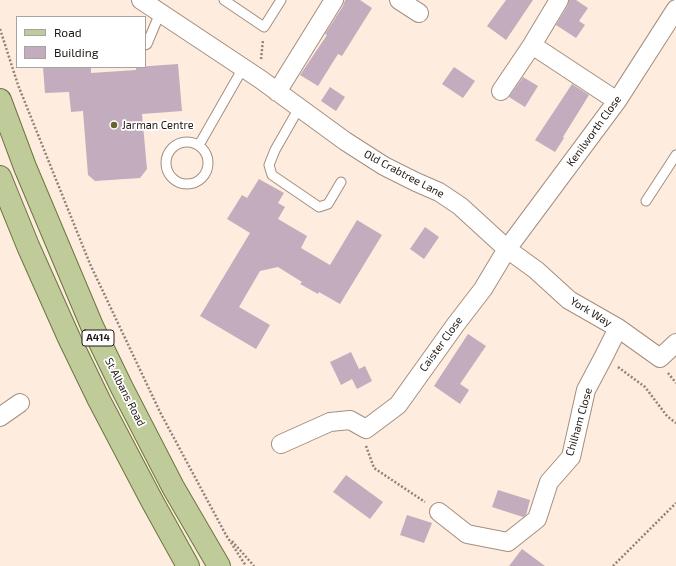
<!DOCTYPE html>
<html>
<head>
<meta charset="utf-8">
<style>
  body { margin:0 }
  #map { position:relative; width:676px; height:566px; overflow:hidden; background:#feecde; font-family:"Exo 2",sans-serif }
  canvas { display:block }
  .legend { position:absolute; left:16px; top:16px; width:130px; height:52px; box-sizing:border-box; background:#fff; border:1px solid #a6a3a1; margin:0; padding:5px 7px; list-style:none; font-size:12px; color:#211913 }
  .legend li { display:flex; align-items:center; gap:8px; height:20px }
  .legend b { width:20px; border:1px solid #a6a3a1 }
</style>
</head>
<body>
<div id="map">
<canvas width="676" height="566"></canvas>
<ul class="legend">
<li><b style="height:5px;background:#bfcb99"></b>Road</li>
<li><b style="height:11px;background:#c2acbd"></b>Building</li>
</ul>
</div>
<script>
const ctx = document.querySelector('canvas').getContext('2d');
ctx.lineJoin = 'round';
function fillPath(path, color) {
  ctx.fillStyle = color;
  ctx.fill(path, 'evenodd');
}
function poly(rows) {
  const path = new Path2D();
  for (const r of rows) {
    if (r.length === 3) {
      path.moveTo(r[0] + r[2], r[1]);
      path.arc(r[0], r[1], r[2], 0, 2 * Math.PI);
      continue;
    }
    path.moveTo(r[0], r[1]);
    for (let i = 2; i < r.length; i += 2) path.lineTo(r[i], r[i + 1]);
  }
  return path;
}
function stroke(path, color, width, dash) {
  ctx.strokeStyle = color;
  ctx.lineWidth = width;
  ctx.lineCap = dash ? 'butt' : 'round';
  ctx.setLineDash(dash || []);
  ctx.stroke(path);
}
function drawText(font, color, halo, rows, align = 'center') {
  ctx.font = font + ' "Exo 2",sans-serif';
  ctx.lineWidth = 3.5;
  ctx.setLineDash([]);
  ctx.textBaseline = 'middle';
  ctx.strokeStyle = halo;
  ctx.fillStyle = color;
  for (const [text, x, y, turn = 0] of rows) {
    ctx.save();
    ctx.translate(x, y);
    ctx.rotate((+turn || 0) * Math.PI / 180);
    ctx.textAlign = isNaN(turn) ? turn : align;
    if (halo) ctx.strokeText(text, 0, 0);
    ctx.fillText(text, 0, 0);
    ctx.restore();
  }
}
fillPath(poly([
  [345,0,360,0,372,8,342,56,338,54,318,86,300,75,327,35,325,34,343,6],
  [506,0,533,0,506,40,487,26],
  [569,0,576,0,588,8,579,21,585,25,576,38,556,25,568,5],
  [178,64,182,111,142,114,147,169,140,178,95,181,88,175,83,111,71,112,69,92,45,93,43,67,91,67,91,73,136,70,136,67],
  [454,67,475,81,463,98,442,84],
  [523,77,538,86,525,107,509,97],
  [572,84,589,95,563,137,564,138,555,152,535,140],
  [330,87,345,97,336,111,321,101],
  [259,179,284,193,278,203,285,207,278,219,307,236,301,248,330,265,357,220,382,235,340,304,319,292,318,294,300,284,302,282,278,267,260,271,239,307,270,325,256,349,200,316,250,233,227,219,242,195,247,198],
  [425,227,439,237,424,259,410,249],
  [468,334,486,346,460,384,469,390,460,404,434,386],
  [351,352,359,369,365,366,372,381,357,389,352,379,341,385,330,362],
  [346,475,383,502,370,519,333,492],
  [498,490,530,500,526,515,523,517,492,507],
  [407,515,432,523,424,543,400,535],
  [522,549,545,566,509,566]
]), '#c2acbd');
const lane = poly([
  [224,0,264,27,281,0],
  [145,45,147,44,160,13],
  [299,108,275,150,269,165,272,175,319,207,328,204,341,182],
  [187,163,21],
  [199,145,243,68],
  [646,201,676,155]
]);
const street = poly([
  [141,0,260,79,345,141,384,166,416,182,439,192,460,206,507,249,536,270,569,300,618,328,660,358,676,343],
  [399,0,419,13],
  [532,45,617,101],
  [501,91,532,45,559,0],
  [277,92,334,0],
  [0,417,20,403],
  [281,444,330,422,350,420,366,429,398,405,456,324,483,289,507,249,617,101,676,9],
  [439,512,467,534,508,542,537,519,549,482,571,457,586,390,603,358,618,328]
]);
const primary = poly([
  [0,100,25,167,92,326,122,388,173,487,219,566],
  [0,177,28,246,69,338,99,400,152,501,188,566]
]);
stroke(lane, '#a48f7f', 11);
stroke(street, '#a48f7f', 20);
stroke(primary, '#6c763e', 24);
stroke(poly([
  [0,29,18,85,90,264,160,412,226,535,246,566],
  [261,59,263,40],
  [618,367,645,387,667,416,676,423],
  [668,373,676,383],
  [366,446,374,468,425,502],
  [232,541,254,566],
  [613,566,676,503]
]), '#8f8278', 2.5, [2, 2]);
stroke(lane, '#fff', 9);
stroke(street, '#fff', 18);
stroke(primary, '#bfcb99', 22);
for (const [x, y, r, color] of [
  [114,125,4,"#676431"]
]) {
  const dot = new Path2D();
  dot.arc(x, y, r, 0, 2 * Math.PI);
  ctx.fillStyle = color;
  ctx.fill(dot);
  stroke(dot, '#fff', 1.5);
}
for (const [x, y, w] of [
  [98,338,32]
]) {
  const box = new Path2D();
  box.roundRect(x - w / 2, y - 8, w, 16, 3);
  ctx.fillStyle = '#fff';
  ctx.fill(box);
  stroke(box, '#211913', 1);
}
drawText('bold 10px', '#211913', null, [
  ["A414",98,338]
]);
drawText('11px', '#211913', '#fff', [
  ["Jarman Centre",122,125]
], 'left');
drawText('11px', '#211913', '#fff', [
  ["Kenilworth Close",594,131,-54],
  ["Old Crabtree Lane",404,174,28],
  ["York Way",591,312,31],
  ["Caister Close",441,344,-54],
  ["St Albans Road",125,392,63],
  ["Chilham Close",579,422,-74]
]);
</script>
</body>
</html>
